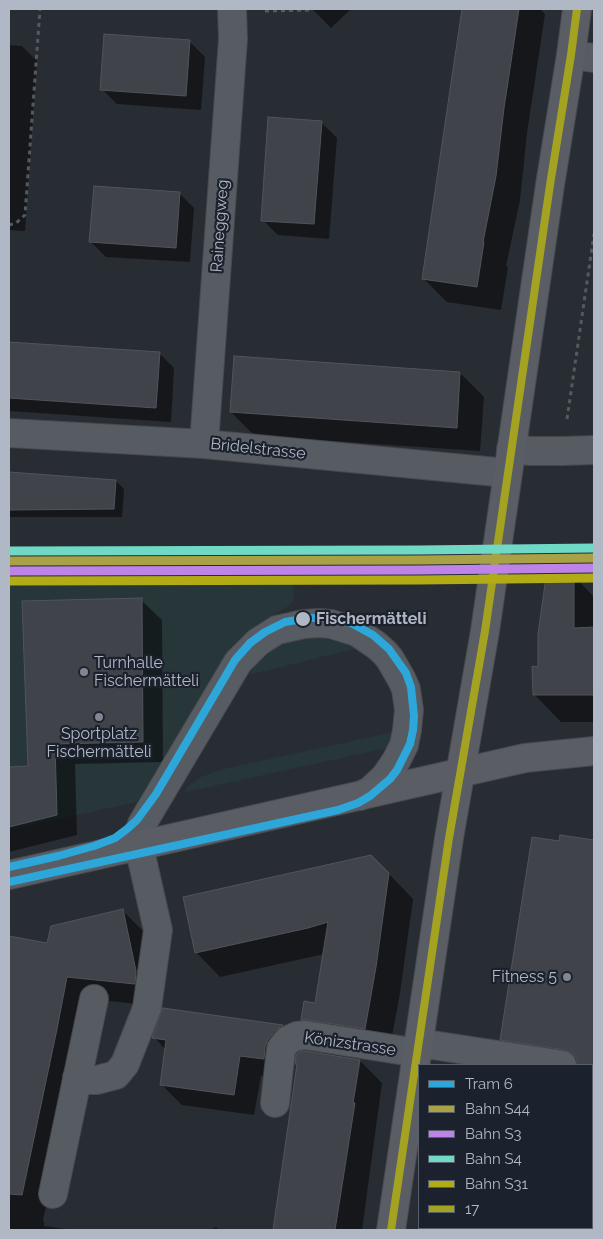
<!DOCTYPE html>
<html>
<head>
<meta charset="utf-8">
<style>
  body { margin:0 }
  #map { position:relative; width:603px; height:1239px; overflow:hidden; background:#282c33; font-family:Raleway,sans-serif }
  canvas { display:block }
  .frame { position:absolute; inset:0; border:10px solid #b1b8c5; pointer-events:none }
  .legend { position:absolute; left:418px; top:1064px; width:175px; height:165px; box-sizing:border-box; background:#1c222d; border:1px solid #585e6a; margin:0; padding:6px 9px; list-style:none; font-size:15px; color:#b1b8c5 }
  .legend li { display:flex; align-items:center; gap:10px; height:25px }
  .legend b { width:25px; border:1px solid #585e6a }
</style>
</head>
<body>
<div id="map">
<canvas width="603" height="1239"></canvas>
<div class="frame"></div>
<ul class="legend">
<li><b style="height:6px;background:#2da6d9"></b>Tram 6</li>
<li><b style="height:6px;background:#a8a145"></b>Bahn S44</li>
<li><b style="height:6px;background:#bd83e6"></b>Bahn S3</li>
<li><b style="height:6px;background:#6fd9c6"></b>Bahn S4</li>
<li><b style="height:6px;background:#b1ab16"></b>Bahn S31</li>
<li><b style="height:6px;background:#a4a221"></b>17</li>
</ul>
</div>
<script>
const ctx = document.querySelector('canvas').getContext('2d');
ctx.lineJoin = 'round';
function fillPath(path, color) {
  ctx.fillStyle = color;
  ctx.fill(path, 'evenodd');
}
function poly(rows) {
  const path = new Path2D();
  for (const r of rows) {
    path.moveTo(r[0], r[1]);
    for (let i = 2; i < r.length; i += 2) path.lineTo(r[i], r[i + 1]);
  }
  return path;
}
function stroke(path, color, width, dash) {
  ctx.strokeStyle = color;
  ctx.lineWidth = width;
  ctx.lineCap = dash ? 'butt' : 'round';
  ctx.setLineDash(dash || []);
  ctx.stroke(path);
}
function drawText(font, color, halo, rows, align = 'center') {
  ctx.font = font + ' Raleway,sans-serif';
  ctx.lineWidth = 4.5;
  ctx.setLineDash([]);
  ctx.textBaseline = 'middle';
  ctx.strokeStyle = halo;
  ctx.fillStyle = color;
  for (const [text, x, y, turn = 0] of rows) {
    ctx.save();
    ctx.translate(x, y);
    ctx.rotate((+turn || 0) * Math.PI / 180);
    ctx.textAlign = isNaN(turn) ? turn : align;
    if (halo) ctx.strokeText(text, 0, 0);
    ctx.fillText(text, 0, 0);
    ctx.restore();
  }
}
fillPath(poly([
  [9,582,214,584,293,583,294,601,287,607,263,621,252,628,229,650,211,679,167,754,137,802,9,830],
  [331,635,362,647,249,675,258,660,272,647,297,637],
  [398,731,392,747,186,792,185,790,186,787,201,777,219,770]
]), '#263639');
fillPath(poly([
  [312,9,351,9,331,28],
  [463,9,540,9,545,14,527,133,520,200,506,266,508,267,501,310,447,302,423,278],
  [190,42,205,57,201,110,117,104,102,89],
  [9,45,22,46,37,61,25,231,9,230],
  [322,123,337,138,329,239,278,235,263,220],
  [179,193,194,208,190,262,106,257,91,242],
  [9,343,159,353,174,368,171,422,9,411],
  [460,373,484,397,480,451,255,436,231,412],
  [9,474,116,481,124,489,122,517,9,517],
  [574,576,594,597,594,722,561,722,534,694,539,668],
  [141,600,162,620,163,762,75,764,77,835,9,852,9,768,29,767],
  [561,836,594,842,594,1114,592,1114,592,1065,558,1065,522,1060,501,1039,560,843],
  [389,874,413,899,400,993,389,1053,327,1044,303,1019,316,1004,324,954,220,977,196,952],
  [123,911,145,933,157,1006,90,999,80,1052,43,1220,44,1222,44,1226,73,1230,9,1230,9,938,48,945],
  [164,1009,282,1026,302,1046,296,1051,288,1060,284,1079,261,1076,254,1115,182,1105,161,1084,166,1050,154,1037],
  [360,1061,382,1083,362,1230,274,1230,298,1066,296,1064],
  [216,1227,219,1230,211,1230],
  [478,1228,562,1228,562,1230,478,1230]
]), '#0007');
const building = poly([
  [462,9,519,9,504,108,496,176,483,242,484,242,477,287,422,279,462,9],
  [104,34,190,40,186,96,100,90,104,34],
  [268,117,322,121,314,224,261,221,268,117],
  [94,186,180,192,176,248,89,242,94,186],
  [9,342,160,352,156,408,9,398,9,342],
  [234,356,460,372,457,428,230,412,234,356],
  [9,472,116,480,114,509,9,510,9,472],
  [574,575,574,628,594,627,594,695,533,695,532,666,538,667,538,634,546,577,574,575],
  [142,598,143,742,55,744,57,815,9,827,9,767,28,766,22,601,142,598],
  [560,835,594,840,594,1065,577,1065,577,1060,573,1054,565,1050,500,1040,532,837,559,841,560,835],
  [371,855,389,873,376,967,365,1029,307,1020,301,1020,304,1001,315,1003,328,922,308,928,195,953,183,897,371,855],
  [123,909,136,971,135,984,67,977,57,1029,22,1195,9,1194,9,936,47,943,51,926,123,909],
  [163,1008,283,1025,276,1030,268,1040,265,1047,264,1059,240,1056,234,1095,160,1085,166,1040,152,1038,163,1008],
  [301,1051,305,1051,360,1060,353,1103,355,1103,335,1230,273,1230,297,1064,295,1064,296,1055,301,1051]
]);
fillPath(building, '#40444a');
stroke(building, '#50545b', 1);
const minor = poly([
  [571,55,594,58],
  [9,433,204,444,507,473],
  [204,444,233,39,232,9],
  [511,449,531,451,562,451,594,450],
  [419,1043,557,1064,562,1065],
  [77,1078,87,1080,97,1080,116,1075,125,1064,147,1008,158,930,139,846,138,836,142,824,238,662,258,642,277,630,304,624,319,623,331,624,357,632,376,645,384,652,390,659,402,680,406,689,409,710,407,730,404,745,396,761,385,777,370,791,360,796],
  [275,1103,281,1049,288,1040,297,1036,305,1035,418,1053],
  [53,1194,94,999]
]);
const major = poly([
  [9,875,195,833,525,758,594,751],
  [391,1230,449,838,485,631,550,185,571,55,577,9]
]);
stroke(minor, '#46484e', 30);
stroke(major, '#454950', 30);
stroke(poly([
  [265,11,311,10,312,9],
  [9,225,16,223,25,215,40,9],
  [567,419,594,234],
  [545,1230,545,1228]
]), '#555a5f', 3, [4, 4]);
stroke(minor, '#575b62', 28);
stroke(major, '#5a5d64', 28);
stroke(poly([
  [391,1230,449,838,485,631,550,185,571,55,577,9]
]), '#a4a221', 8);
stroke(poly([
  [9,561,419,560,594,558]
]), '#a8a145', 9);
stroke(poly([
  [9,571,419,570,594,568]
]), '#bd83e6', 9);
stroke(poly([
  [9,551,419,550,594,548]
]), '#6fd9c6', 9);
stroke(poly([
  [9,581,419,580,594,578]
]), '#b1ab16', 9);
stroke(poly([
  [9,867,58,856,94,846,115,838,127,829,137,820,156,794,235,660,250,643,265,632,285,622,309,618,331,618,353,624,373,635,389,649,406,673,411,687,414,716,413,730,410,744,397,770,390,779,370,796,358,803,338,810,9,882]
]), '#2da6d9', 8);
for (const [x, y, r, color] of [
  [303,619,8,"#b1b8c5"],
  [84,672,5,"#818792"],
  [99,717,5,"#818792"],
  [567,977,5,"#818792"]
]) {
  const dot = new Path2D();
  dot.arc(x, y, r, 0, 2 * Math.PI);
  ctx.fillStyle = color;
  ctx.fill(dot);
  stroke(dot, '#1c222d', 2);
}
drawText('16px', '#b1b8c5', '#1c222d', [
  ["Raineggweg",220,226,-86],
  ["Bridelstrasse",258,449,6],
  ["Könizstrasse",350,1044,8]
]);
drawText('bold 16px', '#b1b8c5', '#1c222d', [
  ["Fischermätteli",316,619]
], 'left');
drawText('16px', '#b1b8c5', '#1c222d', [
  ["Turnhalle",94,663],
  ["Fischermätteli",94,681],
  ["Sportplatz",99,734,"center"],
  ["Fischermätteli",99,752,"center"],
  ["Fitness 5",557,977,"right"]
], 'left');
</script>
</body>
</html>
